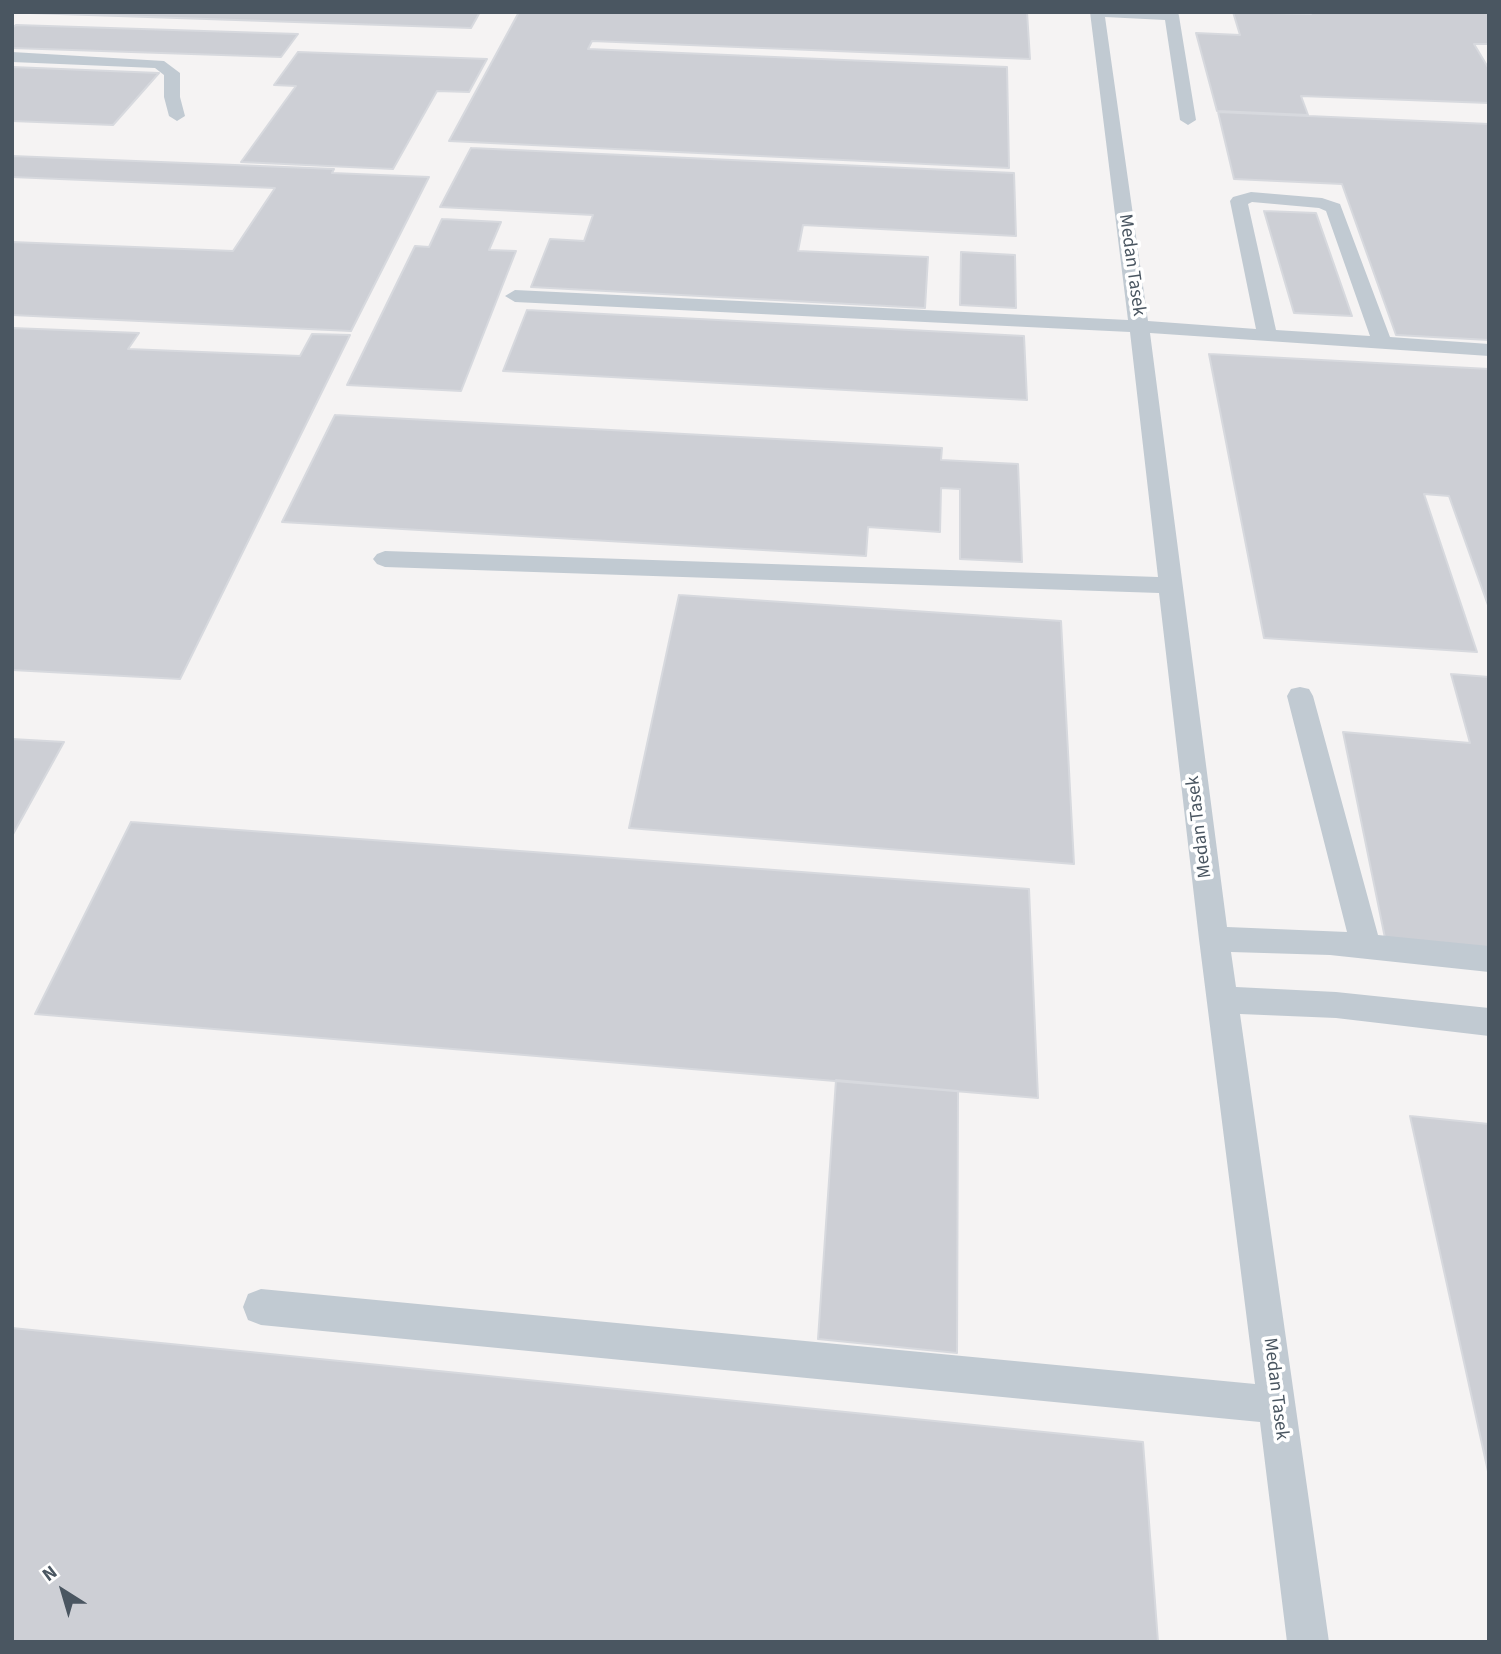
<!DOCTYPE html>
<html>
<head>
<meta charset="utf-8">
<style>
  body { margin:0 }
  #map { position:relative; width:1501px; height:1654px; overflow:hidden; background:#f5f3f3; font-family:"Source Sans 3",sans-serif }
  canvas { display:block }
  .frame { position:absolute; inset:0; border:14px solid #4a5661; pointer-events:none }
  .north { position:absolute; left:28px; top:1556px; width:70px; height:70px; -webkit-text-stroke:5px #fff; paint-order:stroke; rotate:323deg; font-size:19px; font-weight:700; line-height:28px; text-align:center; color:#4a5661 }
  .north::after { content:''; display:block; margin:auto; width:24px; height:32px; background:#4a5661; clip-path:polygon(50% 0,100% 100%,50% 72%,0 100%) }
</style>
</head>
<body>
<div id="map">
<canvas width="1501" height="1654"></canvas>
<div class="frame"></div>
<div class="north">N</div>
</div>
<script>
const ctx = document.querySelector('canvas').getContext('2d');
ctx.lineJoin = 'round';
function fillPath(path, color) {
  ctx.fillStyle = color;
  ctx.fill(path, 'evenodd');
}
function poly(rows) {
  const path = new Path2D();
  for (const r of rows) {
    path.moveTo(r[0], r[1]);
    for (let i = 2; i < r.length; i += 2) path.lineTo(r[i], r[i + 1]);
  }
  return path;
}
function stroke(path, color, width, dash) {
  ctx.strokeStyle = color;
  ctx.lineWidth = width;
  ctx.lineCap = dash ? 'butt' : 'round';
  ctx.setLineDash(dash || []);
  ctx.stroke(path);
}
function drawText(font, color, halo, rows, align = 'center') {
  ctx.font = font + ' "Source Sans 3",sans-serif';
  ctx.lineWidth = 7;
  ctx.setLineDash([]);
  ctx.textBaseline = 'middle';
  ctx.strokeStyle = halo;
  ctx.fillStyle = color;
  for (const [text, x, y, turn = 0] of rows) {
    ctx.save();
    ctx.translate(x, y);
    ctx.rotate((+turn || 0) * Math.PI / 180);
    ctx.textAlign = isNaN(turn) ? turn : align;
    if (halo) ctx.strokeText(text, 0, 0);
    ctx.fillText(text, 0, 0);
    ctx.restore();
  }
}
const building = poly([
  [480,12,471,28,30,13,31,12,480,12],
  [519,12,1027,12,1030,59,592,41,588,49,1007,67,1009,168,449,141,519,12],
  [1233,12,1311,14,1311,12,1489,12,1489,44,1474,44,1489,69,1489,103,1301,96,1308,115,1217,111,1196,33,1240,35,1233,12],
  [16,25,298,34,281,57,12,48,12,28,16,25],
  [298,52,487,59,469,92,437,91,393,169,241,162,296,86,274,85,298,52],
  [12,67,159,73,113,125,12,121,12,67],
  [1218,112,1489,124,1489,340,1396,335,1342,184,1234,179,1218,112],
  [471,148,1014,173,1016,236,803,225,798,251,928,257,925,308,531,287,550,239,584,241,593,215,440,207,471,148],
  [12,156,334,169,332,173,429,177,351,331,12,315,12,242,233,251,275,188,12,177,12,156],
  [1264,211,1316,213,1352,316,1294,313,1264,211],
  [442,219,501,222,489,250,516,251,461,391,347,385,415,246,429,247,442,219],
  [961,252,1015,255,1016,308,960,305,961,252],
  [527,310,1024,336,1027,400,503,371,527,310],
  [12,328,139,333,128,349,300,356,312,334,350,335,180,679,12,670,12,328],
  [1209,354,1489,369,1489,608,1449,496,1424,494,1477,652,1264,638,1209,354],
  [335,415,942,448,941,460,1018,464,1022,562,960,559,960,489,941,488,940,532,868,527,866,556,282,522,335,415],
  [679,595,1061,621,1074,864,629,828,679,595],
  [1451,674,1489,677,1489,948,1385,938,1343,732,1470,743,1451,674],
  [12,739,64,742,12,836,12,739],
  [131,822,1029,889,1038,1098,35,1014,131,822],
  [836,1080,958,1091,957,1353,818,1339,836,1080],
  [1410,1116,1489,1124,1489,1476,1410,1116],
  [12,1328,1143,1442,1158,1642,12,1642,12,1328]
]);
fillPath(building, '#cdcfd5');
stroke(building, '#d7d9de', 2);
fillPath(poly([
  [1090,12,1178,12,1179,16,1196,120,1188,125,1180,120,1165,20,1105,17,1148,321,1256,329,1230,201,1233,197,1251,192,1322,198,1340,204,1390,337,1489,344,1489,356,1150,333,1227,927,1347,932,1287,696,1291,689,1300,687,1309,689,1313,696,1378,935,1489,946,1489,972,1330,955,1231,952,1236,987,1336,992,1489,1008,1489,1036,1336,1018,1240,1014,1329,1642,1287,1642,1260,1422,261,1325,248,1320,243,1307,248,1294,261,1289,1255,1384,1199,939,1159,593,385,567,377,564,373,559,377,554,385,551,1158,577,1130,332,515,302,505,296,515,290,1128,320,1090,12],
  [1252,202,1319,208,1326,211,1370,336,1276,330,1248,204,1252,202],
  [12,52,164,61,180,73,180,97,185,116,177,121,169,116,164,97,164,75,155,68,12,62,12,52]
]), '#c1cad2');
drawText('19px', '#4a5661', '#fff', [
  ["Medan Tasek",1131,265,82],
  ["Medan Tasek",1200,827,-97],
  ["Medan Tasek",1275,1389,83]
]);
</script>
</body>
</html>
